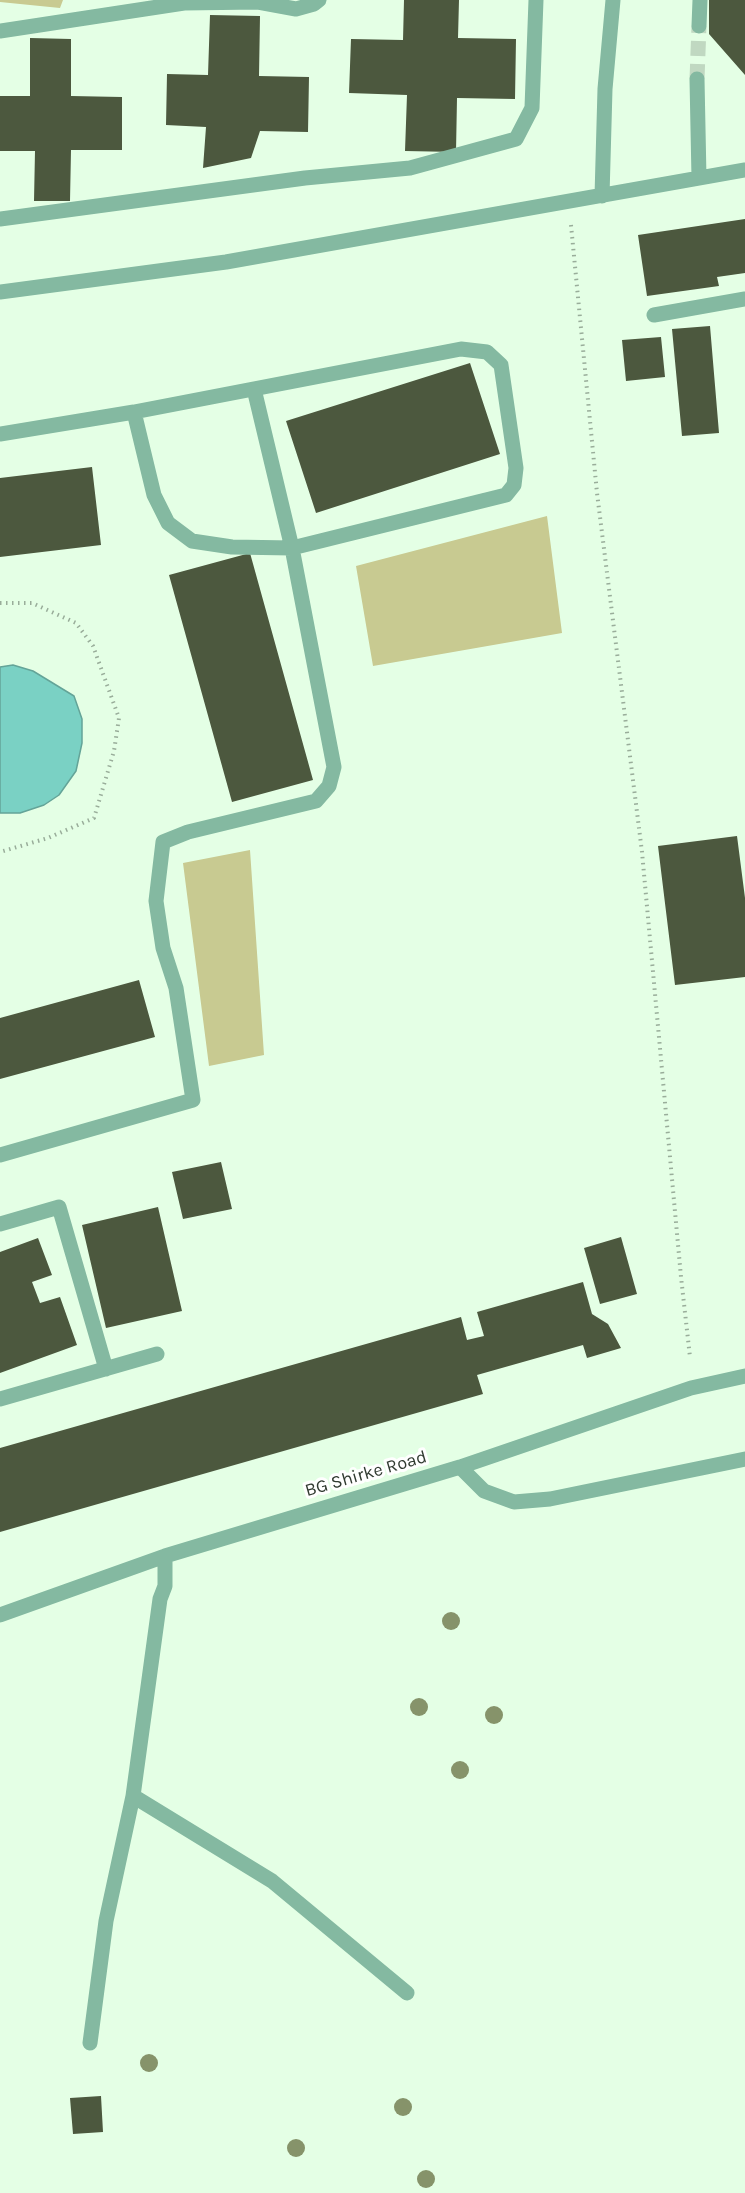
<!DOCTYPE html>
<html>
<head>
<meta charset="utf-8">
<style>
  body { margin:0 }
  canvas { display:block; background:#e4ffe5 }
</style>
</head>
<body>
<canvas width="745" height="2193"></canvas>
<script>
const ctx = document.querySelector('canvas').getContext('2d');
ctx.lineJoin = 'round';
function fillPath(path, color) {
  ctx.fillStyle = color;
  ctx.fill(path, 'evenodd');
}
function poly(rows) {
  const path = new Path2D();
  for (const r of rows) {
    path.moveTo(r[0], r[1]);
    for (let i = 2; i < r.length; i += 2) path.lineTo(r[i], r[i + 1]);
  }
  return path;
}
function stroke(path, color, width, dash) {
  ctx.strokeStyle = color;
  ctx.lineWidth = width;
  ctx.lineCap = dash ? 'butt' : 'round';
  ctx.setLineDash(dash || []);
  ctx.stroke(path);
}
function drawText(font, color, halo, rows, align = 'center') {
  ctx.font = font + ' Karla,sans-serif';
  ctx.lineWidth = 6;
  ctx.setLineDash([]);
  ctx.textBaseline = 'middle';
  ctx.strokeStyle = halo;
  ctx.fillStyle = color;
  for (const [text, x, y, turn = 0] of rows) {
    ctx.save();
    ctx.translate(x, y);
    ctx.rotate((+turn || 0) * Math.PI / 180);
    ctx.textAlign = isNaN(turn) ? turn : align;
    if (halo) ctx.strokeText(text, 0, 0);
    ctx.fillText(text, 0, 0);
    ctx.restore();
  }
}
fillPath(poly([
  [0,0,63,0,60,8,0,2],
  [547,516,562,633,373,666,356,566],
  [250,850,264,1055,209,1066,183,863]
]), '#c8ca91');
const water = poly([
  [13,665,33,671,74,696,82,719,82,743,76,771,59,795,44,805,20,813,0,813,0,667,13,665]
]);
fillPath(water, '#7ad1c4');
stroke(water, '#64a498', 1.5);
fillPath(poly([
  [404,0,459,0,458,38,516,39,515,99,457,98,456,152,405,151,407,95,349,93,351,39,403,40],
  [709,0,745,0,745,75,709,34],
  [210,15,260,16,259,76,309,77,308,132,260,131,251,158,203,168,206,127,166,125,167,74,208,75],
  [30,38,71,39,71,96,122,97,122,150,71,150,70,201,34,201,35,151,0,151,0,96,30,96],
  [745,219,745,273,717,277,719,286,647,296,638,235],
  [710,326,719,433,682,436,672,329],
  [661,337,665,377,626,381,622,340],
  [470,363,500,454,316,513,286,421],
  [92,467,101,545,0,557,0,478],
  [250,553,313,780,232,802,169,575],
  [737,836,745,898,745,977,675,985,658,846],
  [139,980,155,1037,0,1079,0,1018],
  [221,1162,232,1209,183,1219,172,1172],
  [158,1207,182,1311,106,1328,82,1225],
  [621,1237,637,1294,600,1304,584,1248],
  [38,1238,52,1275,32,1282,40,1303,60,1297,77,1345,0,1373,0,1252],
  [583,1282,592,1314,608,1324,621,1348,587,1358,583,1345,477,1375,483,1394,0,1532,0,1448,461,1317,467,1340,484,1336,477,1312],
  [101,2096,103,2132,73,2134,70,2098]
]), '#4c583e');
stroke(poly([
  [697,79,699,26]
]), '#c0d8c1', 15, [15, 8]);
stroke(poly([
  [571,225,597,493,642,852,681,1277,690,1357],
  [0,603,32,603,76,623,93,646,119,718,114,751,94,818,48,838,0,852]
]), '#99ad9a', 4, [1.5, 4.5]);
stroke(poly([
  [699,26,700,0],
  [0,31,184,3,258,2,296,9,314,4,319,0],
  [697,79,699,178],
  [602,196,605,89,613,0],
  [0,219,305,178,410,168,516,139,532,108,536,0],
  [0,292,226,262,745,170],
  [654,315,745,299],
  [134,412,154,495,168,523,192,541,232,547,292,548,254,389],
  [0,434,134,412,461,349,487,352,501,365,516,468,514,485,506,495,292,548,334,767,329,786,316,801,188,832,163,842,156,901,163,948,176,988,193,1100,0,1155],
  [0,1224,59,1207,106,1369],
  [0,1399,157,1354],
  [460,1467,484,1491,514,1502,550,1499,745,1459],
  [0,1615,165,1556,460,1467,691,1388,745,1376],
  [133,1796,272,1881,407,1993],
  [90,2043,106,1921,133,1796,160,1599,165,1586,165,1556]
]), '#84b9a1', 15);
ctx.fillStyle = '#86936a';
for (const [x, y] of [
  [451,1621],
  [419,1707],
  [494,1715],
  [460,1770],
  [149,2063],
  [403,2107],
  [296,2148],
  [426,2179]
]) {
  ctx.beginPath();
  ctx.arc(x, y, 9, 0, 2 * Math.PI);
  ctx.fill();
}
drawText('18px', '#313b31', '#fff', [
  ["BG Shirke Road",366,1474,-16]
]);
</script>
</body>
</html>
